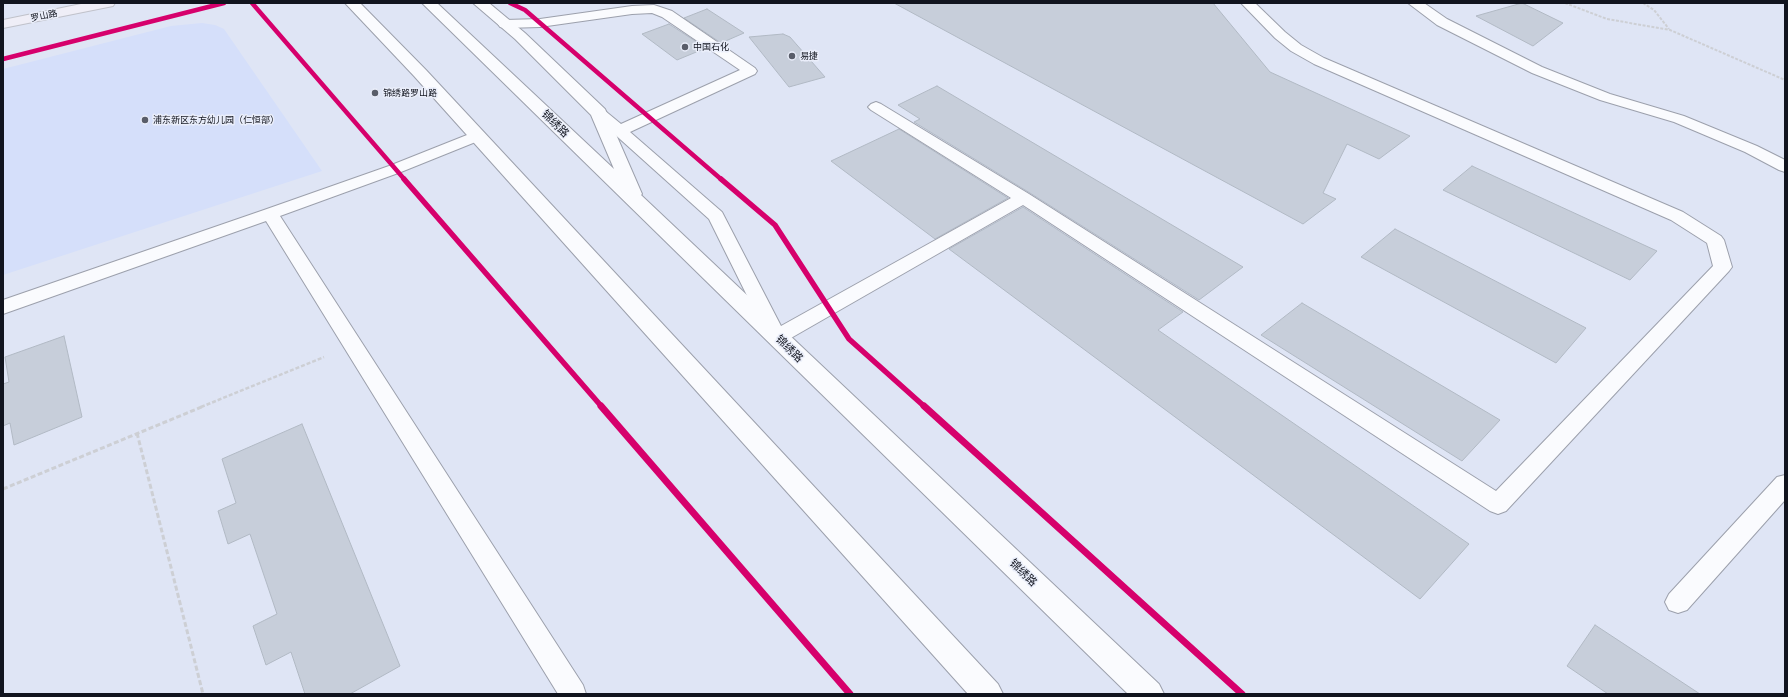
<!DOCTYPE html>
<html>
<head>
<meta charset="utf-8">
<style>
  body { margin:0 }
  #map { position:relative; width:1788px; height:697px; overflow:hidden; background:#dfe5f5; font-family:Literata,serif }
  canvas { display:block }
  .frame { position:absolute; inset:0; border:4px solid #11141e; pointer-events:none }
</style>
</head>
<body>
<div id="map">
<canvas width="1788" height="697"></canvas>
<div class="frame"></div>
</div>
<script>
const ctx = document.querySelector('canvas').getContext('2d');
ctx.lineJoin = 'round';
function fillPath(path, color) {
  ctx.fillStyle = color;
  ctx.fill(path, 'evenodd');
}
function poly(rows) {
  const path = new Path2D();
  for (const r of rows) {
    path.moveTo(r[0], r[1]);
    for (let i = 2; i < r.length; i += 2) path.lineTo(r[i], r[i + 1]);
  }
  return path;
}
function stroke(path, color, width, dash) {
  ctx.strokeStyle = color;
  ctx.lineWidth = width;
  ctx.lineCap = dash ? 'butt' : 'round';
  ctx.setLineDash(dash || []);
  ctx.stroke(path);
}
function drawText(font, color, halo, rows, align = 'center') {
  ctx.font = font + ' Literata,"Noto Sans SC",serif';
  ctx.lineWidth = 3;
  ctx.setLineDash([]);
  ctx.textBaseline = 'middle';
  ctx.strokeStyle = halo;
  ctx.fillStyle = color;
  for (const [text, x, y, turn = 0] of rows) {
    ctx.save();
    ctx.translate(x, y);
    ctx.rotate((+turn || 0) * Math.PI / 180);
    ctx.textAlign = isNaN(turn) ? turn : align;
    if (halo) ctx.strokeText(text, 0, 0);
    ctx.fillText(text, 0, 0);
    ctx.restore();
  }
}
fillPath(poly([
  [202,23,215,25,224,29,322,171,3,275,3,69,171,26]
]), '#d5dffa');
const building = poly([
  [894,3,1213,3,1270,72,1410,136,1379,159,1347,144,1323,193,1336,199,1303,224,894,3],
  [1522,3,1563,23,1533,46,1476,16,1522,3],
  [707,9,744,33,721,43,684,18,707,9],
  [669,24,706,48,677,60,642,34,669,24],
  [783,34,790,37,825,77,789,87,749,37,783,34],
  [937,86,1243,267,1199,300,1030,193,914,122,920,119,898,105,937,86],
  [899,129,1008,198,935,239,831,161,899,129],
  [1472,166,1657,251,1630,280,1443,190,1472,166],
  [1023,207,1183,312,1158,330,1469,544,1420,599,949,249,1023,207],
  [1395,229,1586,328,1556,363,1361,257,1395,229],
  [1302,303,1500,420,1462,461,1261,335,1302,303],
  [64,336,82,417,14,445,10,423,3,426,3,384,9,382,5,357,64,336],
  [302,424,400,666,350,694,305,694,291,652,266,665,253,626,277,614,250,534,228,544,218,511,236,503,222,459,302,424],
  [1595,625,1700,694,1608,694,1567,666,1595,625]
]);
fillPath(building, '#c7ceda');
stroke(building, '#b1b9c4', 1);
const service = poly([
  [1241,3,1255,3,1285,32,1301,45,1324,58,1683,212,1721,236,1724,240,1732,267,1729,271,1506,511,1498,514,1490,511,1023,205,784,342,777,344,770,342,709,219,591,113,594,110,599,108,604,110,621,124,740,70,662,17,652,13,632,14,540,27,505,28,500,27,498,24,500,21,505,20,540,19,632,6,654,5,672,11,755,68,757,71,755,74,630,132,722,212,781,326,1011,198,871,110,868,107,871,104,876,102,881,104,1029,194,1496,491,1713,266,1707,243,1671,220,1314,64,1291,51,1275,38,1241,3],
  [1408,3,1424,3,1447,19,1542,67,1610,94,1684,116,1757,146,1785,160,1785,172,1779,170,1745,152,1674,122,1600,100,1532,73,1437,25,1408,3],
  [477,131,483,133,485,136,483,139,401,172,280,216,583,685,586,694,558,694,266,221,3,314,3,300,264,210,389,166,477,131],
  [1785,475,1785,500,1687,610,1678,613,1669,610,1665,602,1669,594,1777,477,1785,475]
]);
const secondary = poly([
  [345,3,360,3,426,70,998,684,1003,694,968,694,414,76,345,3],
  [422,3,437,3,614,169,591,115,515,39,473,3,489,3,525,33,605,109,642,194,641,195,1159,684,1164,694,1128,694,422,3]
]);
const primary = poly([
  [86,3,115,3,113,6,3,28,3,20,86,3]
]);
stroke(service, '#9ca0ac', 2);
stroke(secondary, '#9ca0ac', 2);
stroke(primary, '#c0c2ca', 2);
stroke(poly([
  [1565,3,1607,19,1670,30,1785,80],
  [1643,3,1654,10,1669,29]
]), '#cdcfd4', 2, [3, 1.5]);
stroke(poly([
  [201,407,324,357]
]), '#cdcfd4', 2.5, [4, 2]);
stroke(poly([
  [137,433,203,694],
  [3,489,204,406]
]), '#cdcfd4', 3, [5, 2.5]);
fillPath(service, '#fafbfe');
fillPath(secondary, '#fafbfe');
fillPath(primary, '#efeef7');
stroke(poly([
  [252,3,405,180],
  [510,3,525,10,722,180],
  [3,59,224,3]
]), '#d6006c', 4.5);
stroke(poly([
  [404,179,602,407],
  [721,179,775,225,849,339,925,407]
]), '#d6006c', 5.5);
stroke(poly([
  [601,406,850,694],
  [924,406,1242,694]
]), '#d6006c', 7);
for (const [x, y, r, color] of [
  [685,47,4,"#595d69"],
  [792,56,4,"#595d69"],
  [375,93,4,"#595d69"],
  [145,120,4,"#595d69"]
]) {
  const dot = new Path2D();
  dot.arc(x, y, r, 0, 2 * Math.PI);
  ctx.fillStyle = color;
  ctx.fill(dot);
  stroke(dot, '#eaeefa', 1.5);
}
drawText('9px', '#11141e', '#eaeefa', [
  ["罗山路",44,16,-12]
]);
drawText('9px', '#11141e', '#eaeefa', [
  ["中国石化",693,47],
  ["易捷",800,56],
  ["锦绣路罗山路",383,93],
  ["浦东新区东方幼儿园（仁恒部）",153,120]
], 'left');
drawText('11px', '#11141e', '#eaeefa', [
  ["锦绣路",555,124,44],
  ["锦绣路",789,349,44],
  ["锦绣路",1023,573,44]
]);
</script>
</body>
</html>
